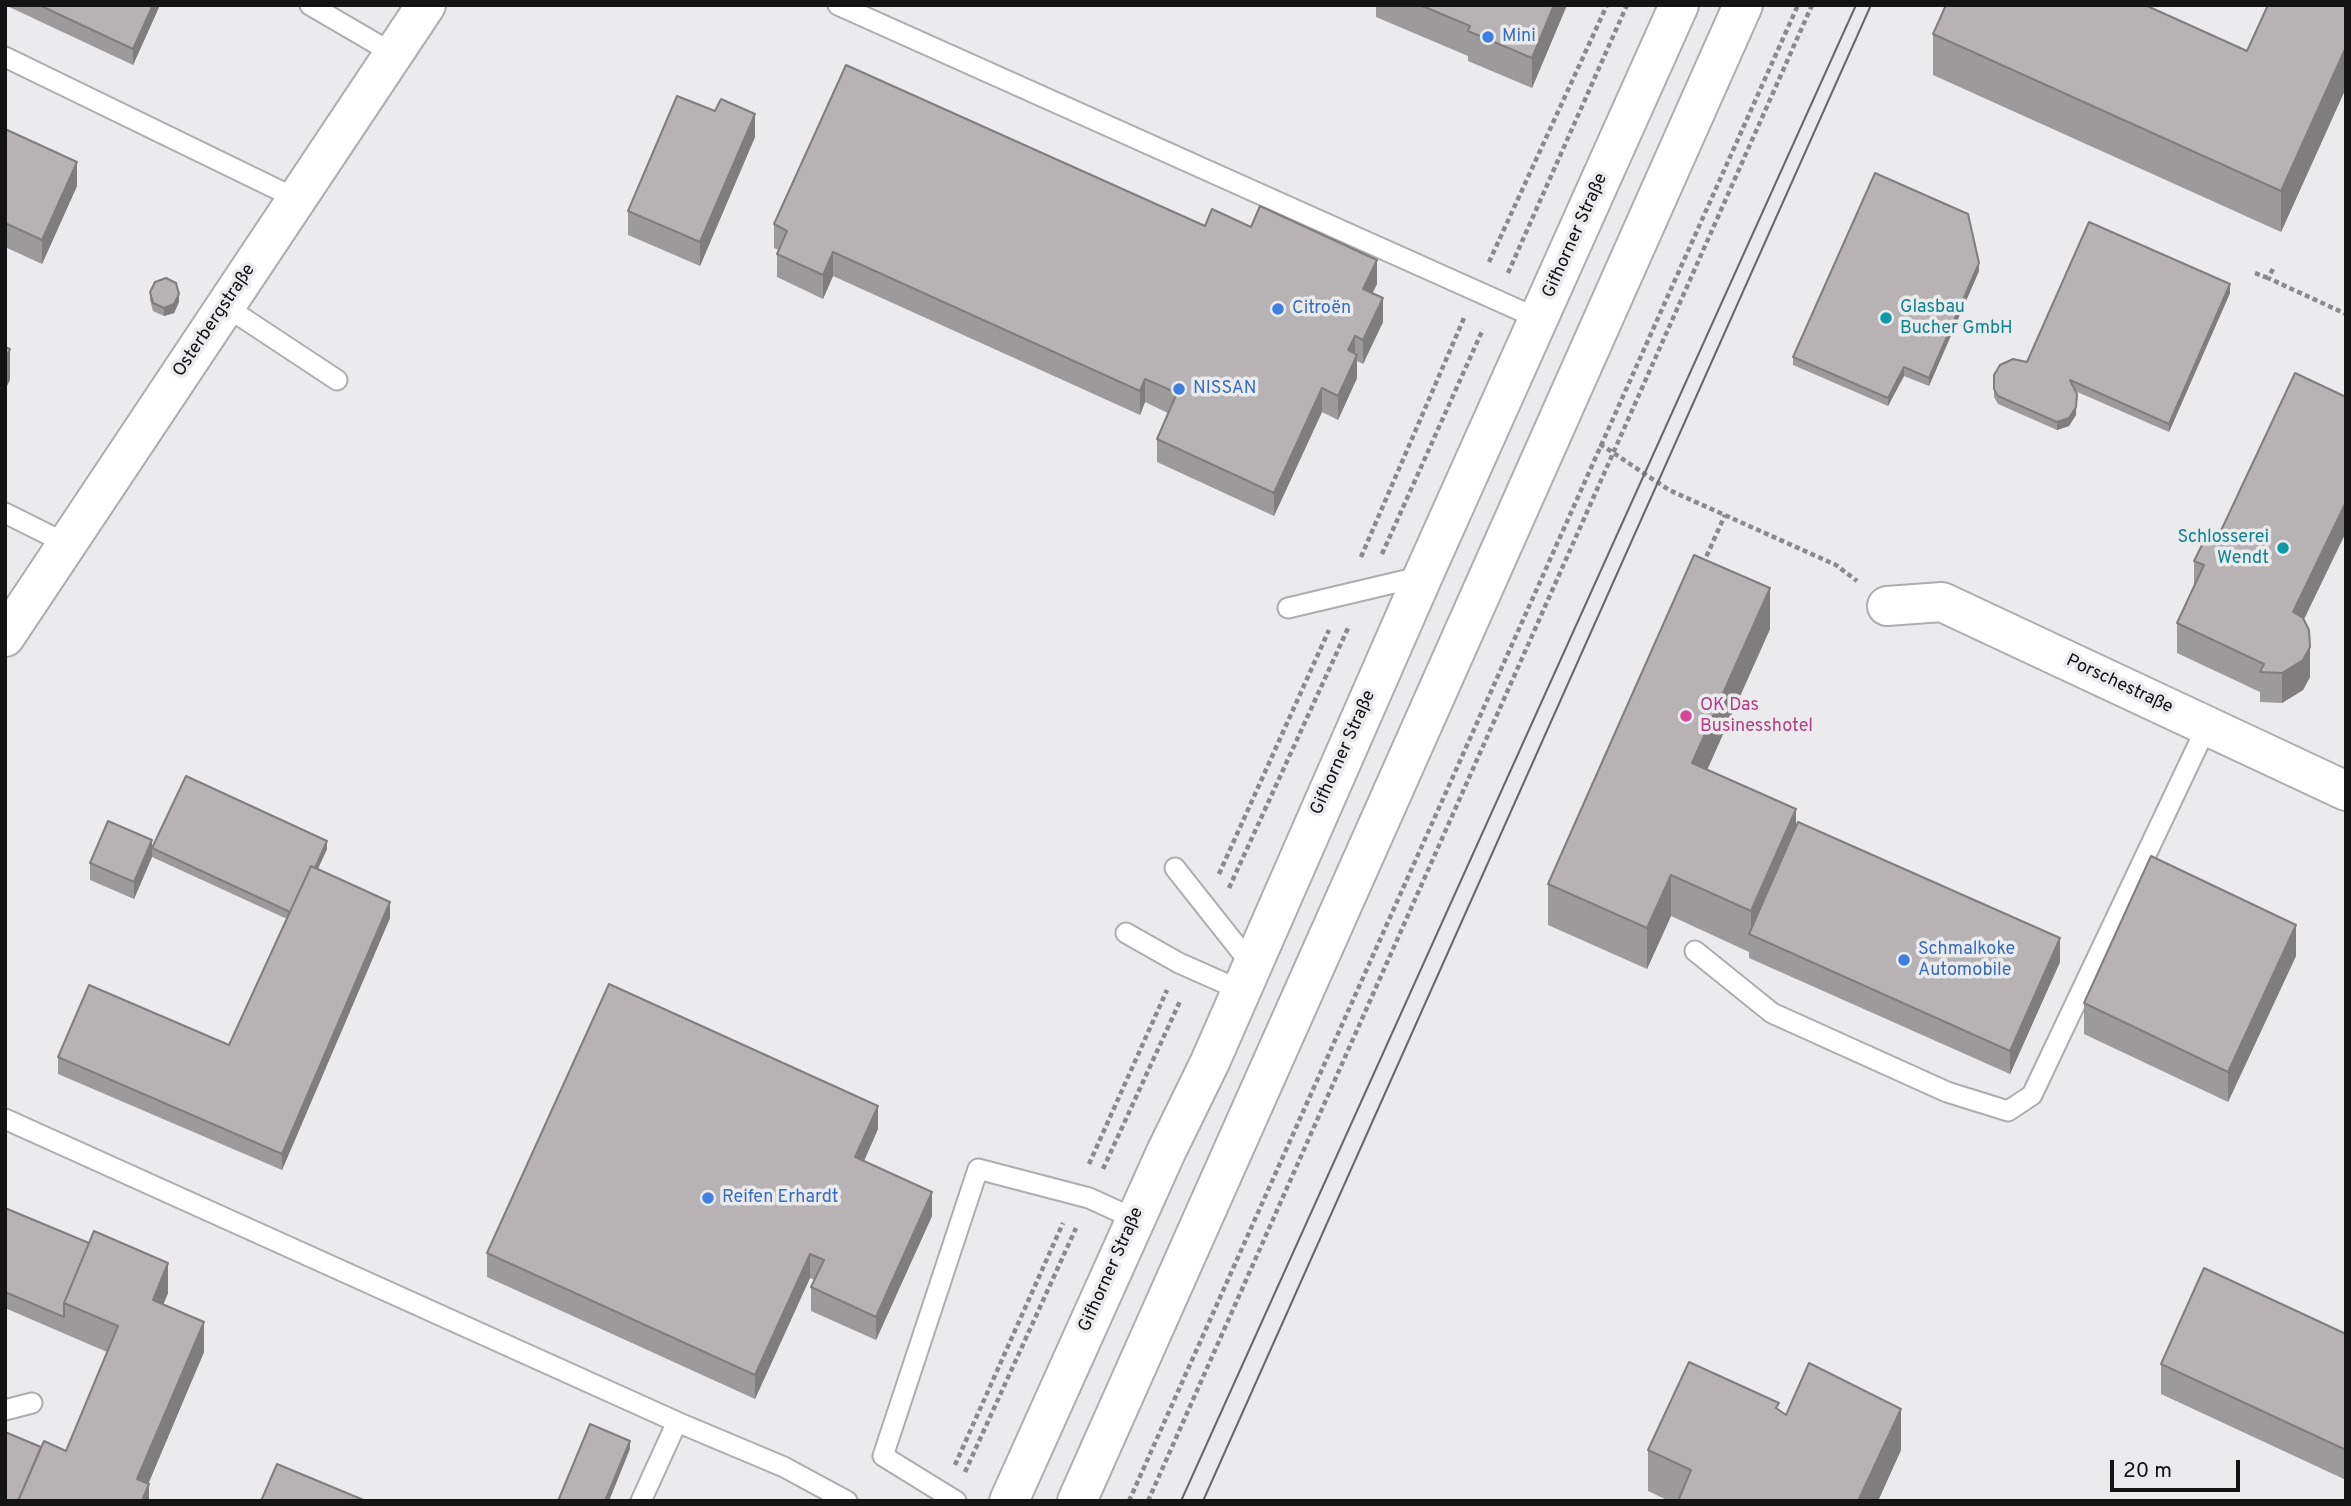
<!DOCTYPE html>
<meta charset="utf-8">
<style>
body{margin:0}
#map{position:relative;width:2351px;height:1506px;overflow:hidden;background:#ebebee;font-family:Overpass,sans-serif}
canvas{display:block}
.frame{position:absolute;inset:0;border:7px solid #131314;pointer-events:none}
.scale{position:absolute;left:2110px;top:1460px;width:130px;height:32px;box-sizing:border-box;border:4px solid #131314;border-top:0;padding-left:9px;font-size:21px;line-height:24px;white-space:nowrap;color:#131314;-webkit-text-stroke:5px #ebebee;paint-order:stroke}
</style>
<div id="map">
<canvas width="2351" height="1506"></canvas>
<div class="frame"></div>
<div class="scale">20 m</div>
</div>
<script>
const ctx = document.querySelector('canvas').getContext('2d');
ctx.lineJoin = 'round';
function stroke(path, color, width, dash) { ctx.strokeStyle = color; ctx.lineWidth = width; ctx.lineCap = dash ? 'butt' : 'round'; ctx.setLineDash(dash || []); ctx.stroke(path); }
function paint(path, color) { ctx.fillStyle = color; ctx.fill(path, 'evenodd'); }
function label(font, color, halo, rows, align = 'center') {
  ctx.font = font + ' Overpass,sans-serif'; ctx.lineWidth = 7; ctx.setLineDash([]); ctx.textBaseline = 'middle'; ctx.strokeStyle = halo; ctx.fillStyle = color; for (const [text, x, y, turn = 0] of rows) {
    ctx.save(); ctx.translate(x, y); ctx.rotate((+turn || 0) * Math.PI / 180); ctx.textAlign = isNaN(turn) ? turn : align; if (halo) ctx.strokeText(text, 0, 0); ctx.fillText(text, 0, 0); ctx.restore();
  }
}
const path = new Path2D(`
 M1489,262L1607,5
 M2273,269L2268,278L2346,314
 M1508,273L1627,5
 M2255,273L2268,278
 M1600,444L1669,490L1836,565L1857,581
 M1382,554L1483,329
 M1361,557L1464,318
 M1703,564L1725,515
 M1219,874L1329,630
 M1229,888L1349,626
 M1089,1164L1167,990
 M1103,1169L1181,999
 M955,1465L1063,1223
 M965,1472L1076,1228
 M1129,1501L1798,5
 M1148,1501L1812,5`);
const lane = new Path2D(`
 M310,5L394,54
 M838,5L1539,319
 M5,57L297,199
 M225,306L337,380
 M5,513L67,544
 M1288,608L1423,576
 M1175,868L1251,964
 M1126,933L1179,963L1240,990
 M1695,951L1772,1013L1947,1092L2008,1111L2032,1095L2207,726
 M5,1119L677,1422L784,1467L847,1501
 M5,1410L32,1403
 M641,1501L677,1422
 M956,1501L883,1456L978,1169L1089,1198L1135,1219`);
const street = new Path2D(`
 M1887,606L1942,602L2346,791
 M5,637L426,5`);
const secondary = new Path2D(`
 M1009,1501L1166,1152L1210,1062L1423,576L1679,5
 M1077,1501L1743,5`);
const tram = new Path2D(`
 M1181,1501L1856,5
 M1203,1501L1871,5`);
const wall = new Path2D(`
 M5,5H160L133,65Z
 M1376,5H1567L1532,88L1468,61V56L1376,17Z
 M2346,5V88L2281,232L1933,75V34L2247,51Z
 M5,129L77,186L42,264L5,247Z
 M755,137L700,266L628,235V211Z
 M774,224L1205,226L1377,284L1372,293L1383,322L1363,364L1357,361V378L1338,420L1322,412L1274,516L1157,462V439L1168,413L1145,402L1140,415L833,276L823,299L777,277V254L779,250L774,248Z
 M1979,271L1929,386L1904,376L1888,406L1793,365V357Z
 M150,292L179,302L174,313L164,316L153,311L150,300Z
 M2230,293L2169,432L2075,391L2076,415L2069,426L2057,430L1998,404L1994,397V375L2027,362Z
 M2346,397V532L2304,619L2310,677L2303,690L2282,703L2260,702V692L2177,653V623L2194,585V561L2218,537Z
 M1770,629L1707,769L1796,826L2060,962L2010,1074L1749,958V952L1671,916L1647,969L1548,925V884Z
 M152,848L327,849L318,869L390,918L282,1170L58,1074V1057L229,1045L287,919L152,857L134,899L90,880V863Z
 M2296,956L2228,1102L2084,1034V1003Z
 M878,1129L864,1161L932,1216L876,1340L811,1311V1287L815,1280L810,1278L755,1399L487,1277V1253Z
 M5,1208L168,1293L163,1305L204,1352L148,1484L149,1501L41,1447L66,1451L107,1352L5,1308Z
 M2346,1334V1480L2161,1394V1364Z
 M1779,1410L1786,1415L1901,1450L1878,1501H1669L1648,1491V1450Z`);
const shadedWall = new Path2D(`
 M153,5H160L133,65V49Z
 M1554,5H1567L1532,88V58Z
 M2346,47V88L2281,232V191Z
 M755,114V137L700,266V242Z
 M77,162V186L42,264V240Z
 M833,252V276L823,299V275Z
 M1377,260V284L1363,313V289Z
 M1979,263V271L1929,386V378Z
 M2230,284V293L2169,432V424Z
 M179,294V302L174,313L164,316V308Z
 M1383,298V322L1363,364V340Z
 M1355,336V360L1357,355V378L1338,420V396L1348,350Z
 M10,349V380L5,390V360Z
 M1904,367V376L1888,406V398Z
 M1145,379V402L1140,415V391Z
 M1322,388V412L1274,516V493Z
 M2077,394L2076,415L2069,426L2057,430V422Z
 M2346,502V532L2293,642V612Z
 M1770,588V629L1692,804V763Z
 M2310,647V677L2303,690L2282,703V673Z
 M1796,809V850L1751,935V911Z
 M152,840V857L134,899V882Z
 M327,841V849L293,922V914Z
 M1671,875V916L1647,969V928Z
 M390,902V918L282,1170V1154Z
 M2296,925V956L2228,1102V1072Z
 M2060,938V962L2010,1074V1051Z
 M878,1106V1129L855,1181V1157Z
 M932,1192V1216L876,1340V1317Z
 M810,1254V1278L755,1399V1375Z
 M168,1263V1293L153,1330V1300Z
 M204,1322V1352L141,1501L137,1479Z
 M1901,1409V1450L1878,1501H1858Z
 M630,1441V1449L609,1501H605Z
 M149,1484V1501H142Z`);
const building = new Path2D(`
 M39,5H153L133,49Z
 M1420,5H1554L1532,58L1468,31L1470,26Z
 M1946,5H2145L2247,51L2268,5H2346V47L2281,191L1933,34Z
 M846,65L1205,226L1212,209L1251,227L1260,206L1377,260L1363,289L1383,298L1363,340L1355,336L1348,350L1357,355L1338,396L1322,388L1274,493L1157,439L1177,393L1145,379L1140,391L833,252L823,275L777,254L787,231L774,224Z
 M677,96L715,111L721,99L755,114L700,242L628,211Z
 M5,129L77,162L42,240L5,223Z
 M1875,173L1968,214L1979,263L1929,378L1904,367L1888,398L1793,357Z
 M2089,222L2230,284L2169,424L2070,380L2077,394L2076,407L2069,418L2057,422L1998,396L1994,389V375L2000,365L2013,359L2027,362Z
 M166,278L176,283L179,294L174,304L164,308L153,303L150,292L155,282Z
 M5,347L10,349L5,360Z
 M2295,373L2346,397V502L2293,612L2303,618L2309,630L2310,647L2303,660L2282,673L2260,672L2264,664L2177,623L2204,565L2194,561L2208,533L2218,537Z
 M1694,555L1770,588L1692,763L1796,809L1751,911L1671,875L1647,928L1548,884Z
 M186,776L327,841L315,868L311,866L290,912L152,848Z
 M108,821L152,840L134,882L90,863Z
 M1798,822L2060,938L2010,1051L1749,934Z
 M2151,856L2296,925L2228,1072L2084,1003Z
 M311,866L390,902L282,1154L58,1057L89,985L229,1045Z
 M609,984L878,1106L855,1157L932,1192L876,1317L811,1287L824,1260L810,1254L755,1375L487,1253Z
 M5,1208L89,1243L64,1303V1317L5,1292Z
 M94,1231L168,1263L153,1300L204,1322L137,1479L149,1484L142,1501H18L44,1441L66,1451L118,1326L64,1303Z
 M2204,1268L2346,1334V1450L2161,1364Z
 M1689,1362L1779,1403L1776,1408L1786,1415L1809,1363L1901,1409L1858,1501H1678L1691,1470L1648,1450Z
 M590,1424L630,1441L605,1501H558Z
 M5,1432L41,1447L18,1501H5Z
 M277,1464L366,1501H261Z`);
const markers = [
 [1488,37,7,"#3f7fe0"],
 [1278,309,7,"#3f7fe0"],
 [1886,318,7,"#0f9aa8"],
 [1179,389,7,"#3f7fe0"],
 [2283,548,7,"#0f9aa8"],
 [1686,716,7,"#d1479c"],
 [1904,960,7,"#3f7fe0"],
 [708,1198,7,"#3f7fe0"]
];
const shopNames = [
 ["Mini",1502,37],
 ["Citroën",1292,309],
 ["NISSAN",1193,389],
 ["Schmalkoke",1918,950],
 ["Automobile",1918,971],
 ["Reifen Erhardt",722,1198]
];
const streetNames = [
 ["Gifhorner Straße",1576,236,-66],
 ["Osterbergstraße",215,321,-56],
 ["Porschestraße",2119,685,25],
 ["Gifhorner Straße",1344,753,-66],
 ["Gifhorner Straße",1112,1270,-66]
];
const cultureNames = [
 ["Glasbau",1900,308],
 ["Bucher GmbH",1900,329],
 ["Schlosserei",2269,538,"right"],
 ["Wendt",2269,559,"right"]
];
const hotelNames = [
 ["OK Das",1700,706],
 ["Businesshotel",1700,727]
];
stroke(lane, '#adadb0', 23);
stroke(street, '#adadb0', 42);
stroke(secondary, '#adadb0', 42);
stroke(path, '#8a8a8c', 4.5, [5, 3.5]);
stroke(lane, '#fff', 19);
stroke(street, '#fff', 38);
stroke(secondary, '#fff', 38);
stroke(tram, '#68686a', 2);
paint(wall, '#9d9a9b');
paint(shadedWall, '#807d7e');
paint(building, '#b7b3b4');
stroke(building, '#807d7e', 2);
for (const [x, y, r, color] of markers) { const dot = new Path2D(); dot.arc(x, y, r, 0, 2 * Math.PI); ctx.fillStyle = color; ctx.fill(dot); stroke(dot, '#ebebee', 2.5); }
label('18px', '#366cbe', '#ebebee', shopNames, 'left');
label('18px', '#131314', '#ebebee', streetNames);
label('18px', '#0d838f', '#ebebee', cultureNames, 'left');
label('18px', '#b23c85', '#ebebee', hotelNames, 'left');
</script>
